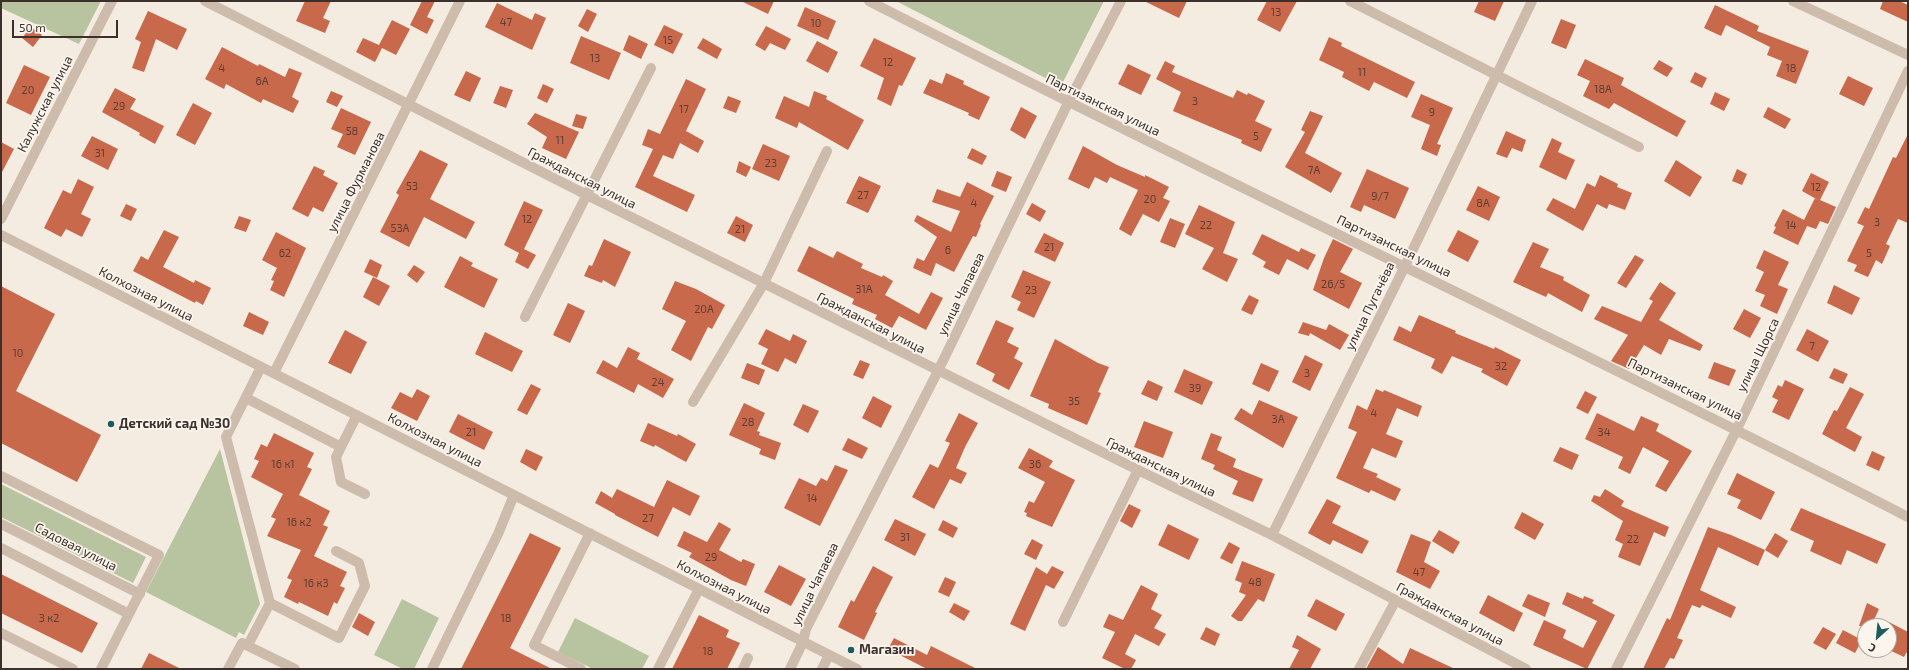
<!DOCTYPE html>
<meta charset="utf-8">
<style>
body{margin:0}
#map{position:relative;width:1909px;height:670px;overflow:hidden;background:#f4ebe1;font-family:"Exo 2",sans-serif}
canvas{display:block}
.frame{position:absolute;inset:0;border:2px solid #3b302b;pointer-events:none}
.north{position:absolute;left:1857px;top:618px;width:40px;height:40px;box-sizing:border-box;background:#fbf5ee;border:1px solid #aea6a0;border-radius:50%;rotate:207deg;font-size:11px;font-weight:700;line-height:16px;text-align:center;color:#3b302b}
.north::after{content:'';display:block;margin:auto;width:14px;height:18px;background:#1f5a5e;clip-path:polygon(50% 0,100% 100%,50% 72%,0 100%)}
.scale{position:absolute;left:12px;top:20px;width:106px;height:18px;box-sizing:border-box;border:2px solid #3b302b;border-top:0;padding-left:5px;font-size:12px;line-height:14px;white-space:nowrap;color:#3b302b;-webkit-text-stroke:3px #fbf5ee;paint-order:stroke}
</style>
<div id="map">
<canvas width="1909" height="670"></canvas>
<div class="frame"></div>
<div class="north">С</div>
<div class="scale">50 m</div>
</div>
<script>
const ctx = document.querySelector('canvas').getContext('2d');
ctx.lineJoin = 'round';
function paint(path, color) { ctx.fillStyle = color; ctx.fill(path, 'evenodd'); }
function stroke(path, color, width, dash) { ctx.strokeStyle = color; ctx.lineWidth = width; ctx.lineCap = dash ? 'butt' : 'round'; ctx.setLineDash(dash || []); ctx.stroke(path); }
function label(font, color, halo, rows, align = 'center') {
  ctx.font = font + ' "Exo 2",sans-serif'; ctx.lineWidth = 3.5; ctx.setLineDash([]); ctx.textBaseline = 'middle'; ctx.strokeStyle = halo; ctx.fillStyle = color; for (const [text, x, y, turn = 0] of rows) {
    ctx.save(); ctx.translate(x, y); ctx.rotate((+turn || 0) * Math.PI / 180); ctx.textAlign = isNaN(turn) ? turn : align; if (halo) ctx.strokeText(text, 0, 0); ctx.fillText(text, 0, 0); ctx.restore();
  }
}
const green = new Path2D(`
 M1,1H101L79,44L1,8Z
 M896,1H1104L1061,86Z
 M220,449L260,604L244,635L239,632L236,638L146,592Z
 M1,484L146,557L133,583L1,517Z
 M402,599L439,618L414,669H403L374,655Z
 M575,618L649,656L642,669H593L558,652Z`);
const building = new Path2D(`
 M305,1H331L323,18L330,21L325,33L296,21Z
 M422,1H435L427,17L434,20L427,34L410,25Z
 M741,1H774L768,14Z
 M1144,1H1187L1179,18Z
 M1267,1H1297L1280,32L1257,20Z
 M1479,1H1504L1495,21L1474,12Z
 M1883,1H1899L1908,5V22L1880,9Z
 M497,3L532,20L535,13L546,18L532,50L485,27Z
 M1715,5L1759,26L1757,31L1809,51L1796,84L1776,76L1782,61L1767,55L1770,47L1726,25L1721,36L1704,28Z
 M805,7L836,21L828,40L797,26Z
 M587,9L597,14L588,32L578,26Z
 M148,11L187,29L177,50L156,39L144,72L132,68L141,42L135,39Z
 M1561,19L1576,25L1566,49L1551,43Z
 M392,20L410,29L396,55L382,48L375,62L356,52L363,38L379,45Z
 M664,25L683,34L673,54L654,45Z
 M766,26L791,39L785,50L770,43L765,51L755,45Z
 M31,27L42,35L33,47L22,38Z
 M629,35L648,44L641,59L623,50Z
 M581,36L621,53L609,80L570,63Z
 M1329,37L1342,43L1341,46L1415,82L1407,98L1374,82L1369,91L1342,77L1344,72L1319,60Z
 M703,38L722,49L717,59L697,48Z
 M874,38L916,58L902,86L899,85L891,106L877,99L884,78L860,66Z
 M817,41L838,52L828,73L806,61Z
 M222,47L258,66L259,64L285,77L289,68L302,73L292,97L299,101L293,113L263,99L261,103L226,84L224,89L205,79Z
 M1585,59L1624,78L1621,85L1686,121L1677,137L1614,103L1609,109L1583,96L1590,81L1577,75Z
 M1659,60L1673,68L1667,77L1653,69Z
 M1165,61L1175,66L1172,72L1233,98L1237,90L1247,95L1248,93L1265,101L1255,121L1272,129L1261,152L1241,143L1242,140L1173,111L1181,92L1156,79Z
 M1128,64L1151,75L1141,95L1118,84Z
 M24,65L50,77L31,115L6,103Z
 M466,71L481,78L470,102L454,95Z
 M1695,72L1707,78L1702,88L1690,82Z
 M946,73L964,81L963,84L990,97L979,120L968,115L969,113L923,93L930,79L942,84Z
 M1848,76L1873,88L1864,106L1839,94Z
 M686,79L706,89L686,131L704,141L698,153L680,143L673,159L663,155L653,176L695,195L687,212L635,187L653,149L642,145L648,129L660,134Z
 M543,84L554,89L547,103L537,98Z
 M500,86L513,90L506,108L493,103Z
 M115,88L136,99L130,109L164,126L155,144L139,135L140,133L102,112Z
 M331,91L343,96L337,107L326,102Z
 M814,91L827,96L826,99L864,120L848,150L799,122L797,128L775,118L784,96L809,107Z
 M1715,92L1730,99L1724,111L1710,104Z
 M1421,94L1453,108L1437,144L1441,145L1437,156L1421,149L1430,125L1411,117Z
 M728,96L741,101L736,113L723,108Z
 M193,103L212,113L195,145L176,135Z
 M1021,107L1037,116L1025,139L1010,130Z
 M1768,107L1791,119L1785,129L1763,117Z
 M341,108L371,122L355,155L337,147L343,134L331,129Z
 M1310,111L1323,116L1305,153L1342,173L1331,193L1285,167L1305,132L1301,130Z
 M535,113L579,132L566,159L542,148L547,137L527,124Z
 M576,114L587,117L583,129L572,126Z
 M1506,131L1526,140L1522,152L1512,148L1507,158L1496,154Z
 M1908,134V223L1898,219L1886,244L1890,246L1882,264L1876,260L1868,277L1854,271L1857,265L1847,261L1864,226L1857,223L1865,207L1869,209L1893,157L1896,158Z
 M92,136L118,149L108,170L81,156Z
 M1552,138L1562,143L1558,152L1575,160L1566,180L1539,167Z
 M1,142L14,149L1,174Z
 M763,144L790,156L779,181L752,169Z
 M1083,146L1117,165L1145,177V175L1169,187L1163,198L1170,201L1159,222L1143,214L1131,236L1119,229L1138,190L1110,177L1107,183L1095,177L1089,189L1068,179Z
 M972,148L987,156L982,165L967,158Z
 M420,150L448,164L430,199L475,222L466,239L424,217L409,247L380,232L399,195L396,193Z
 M1676,160L1702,177L1690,197L1664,181Z
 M739,161L751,167L746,177L736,172Z
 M314,166L325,171L323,175L338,183L323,212L313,207L308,217L292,209Z
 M1367,169L1409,188L1395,219L1364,205L1361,212L1350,207Z
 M1737,169L1747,174L1742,185L1732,181Z
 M997,171L1012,177L1006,192L991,186Z
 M1811,173L1829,182L1820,200L1836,207L1828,224L1820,221L1816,229L1807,226L1798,245L1773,233L1776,227L1774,226L1783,209L1804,220L1815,198L1818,200L1802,191Z
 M1600,175L1618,184L1617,187L1632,193L1625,210L1609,204L1607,209L1597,204L1583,231L1546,210L1553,198L1575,209L1587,183L1595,187Z
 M859,176L881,186L868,213L846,203Z
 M78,179L94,187L81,214L91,219L82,237L66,229L61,237L44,228L63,190L71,194Z
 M967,182L994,196L980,224L981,225L976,237L973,236L954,272L936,263L931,276L913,268L917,258L924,261L937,237L914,221L917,215L951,232L960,211L932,202L937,189L960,197Z
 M1478,186L1500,197L1489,221L1466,210Z
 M524,201L543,210L524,249L536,255L528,269L515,262L519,253L504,245Z
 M1032,203L1046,211L1040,222L1026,214Z
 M126,204L137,209L131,221L120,216Z
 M1199,205L1235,222L1223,253L1238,259L1227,282L1202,269L1214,248L1185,234Z
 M239,216L251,220L246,232L234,228Z
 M736,216L753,225L745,242L727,233Z
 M1170,218L1185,224L1175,248L1160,242Z
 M164,230L179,237L163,267L194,283L195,280L211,288L203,305L196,301L195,303L133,271L141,256L148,260Z
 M1458,230L1479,241L1468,262L1447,251Z
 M276,232L306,248L284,297L270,290L274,281L271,280L277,268L262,260Z
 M1044,233L1064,243L1055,262L1034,252Z
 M1262,234L1299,252L1301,248L1316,255L1308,270L1287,259L1279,275L1263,267L1266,262L1252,254Z
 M604,239L631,252L615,287L603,280L602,283L584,276L589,265L592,266Z
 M1333,239L1353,249L1340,272L1362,283L1349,309L1313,290L1324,258Z
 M1533,242L1549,249L1540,267L1564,277L1563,280L1590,295L1582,312L1548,293L1546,297L1513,282Z
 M809,246L833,258L837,251L863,264L861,268L882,277L883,275L893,281L885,295L919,314L931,292L943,298L926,330L899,316L892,328L875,319L877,315L852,304L854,299L797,271Z
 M1764,250L1789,262L1778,285L1788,289L1777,314L1760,306L1765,295L1755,291L1764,272L1756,268Z
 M1635,255L1644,260L1626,288L1617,283Z
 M460,256L473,263L471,266L498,279L484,308L444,287Z
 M370,259L382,265L377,278L364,272Z
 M414,265L425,272L417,283L407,275Z
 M1023,270L1051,282L1034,318L1017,310L1021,302L1011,297Z
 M373,277L390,286L379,306L363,297Z
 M675,281L696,289L725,305L712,329L708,327L691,361L671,350L686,321L662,309Z
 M1660,282L1676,293L1659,320L1703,345L1700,351L1669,339L1661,355L1644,345L1629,369L1611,361L1628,335L1594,319L1602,306L1641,322L1653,301L1649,299Z
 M1834,285L1860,298L1852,315L1827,303Z
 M1,286L55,314L16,391L101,435L77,482L1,443Z
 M1249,295L1259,300L1252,315L1241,310Z
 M568,303L585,311L570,343L553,335Z
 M1744,309L1761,318L1750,338L1733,329Z
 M249,312L269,322L263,335L243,326Z
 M1419,315L1456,331L1455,333L1494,349L1495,347L1521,360L1507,386L1481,372L1483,369L1452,356L1442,374L1431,368L1435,359L1393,340L1399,326L1411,332Z
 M996,320L1014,328L1007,342L1019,348L1014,358L1023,363L1009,390L992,381L995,374L976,364Z
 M1303,322L1326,330L1329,324L1349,335L1340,350L1310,333L1309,336L1298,333Z
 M766,329L790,341L793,334L807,341L796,364L785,358L778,372L761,364L768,349L758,344Z
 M1807,329L1829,341L1818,362L1796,350Z
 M345,330L367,342L351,374L328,363Z
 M485,332L523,351L512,372L475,354Z
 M1055,339L1098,363L1109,367L1098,392L1101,393L1087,425L1048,408L1049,404L1030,396Z
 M628,347L640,353L637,359L674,379L663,398L638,384L634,393L596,373L603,360L617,368Z
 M1305,355L1323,364L1310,391L1292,382Z
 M860,360L870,364L863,379L853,375Z
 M1714,362L1736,370L1729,386L1708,378Z
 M747,363L765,370L759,385L741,378Z
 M1261,363L1279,371L1269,392L1252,384Z
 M1834,368L1848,374L1843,384L1829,378Z
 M1184,369L1213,382L1202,405L1174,392Z
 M1148,380L1163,387L1157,401L1141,394Z
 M1785,380L1804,389L1789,420L1772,412L1778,400L1772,397L1778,385L1782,387Z
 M531,384L541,389L527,415L517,410Z
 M1850,387L1864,394L1846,428L1862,437L1855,452L1822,434L1834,410L1837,411Z
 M417,389L430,396L417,421L391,408L400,392L412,398Z
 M1376,389L1383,392L1384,390L1422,406L1418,417L1397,408L1386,434L1403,441L1396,458L1372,448L1363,468L1378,474L1376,477L1401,489L1395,501L1371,490L1369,493L1336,478L1357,432L1348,428L1357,405L1367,410Z
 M1585,391L1597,397L1588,414L1576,408Z
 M873,396L892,406L881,428L862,418Z
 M1259,400L1298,417L1283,448L1234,419L1241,408L1252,415Z
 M744,403L765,413L757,431L760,432L759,435L781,443L775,460L759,454L761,449L729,435Z
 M803,404L819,411L808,433L793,425Z
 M959,413L978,423L965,447L956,468L967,473L961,484L950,479L934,509L912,497L930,464L938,468L950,443L945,441Z
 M1597,413L1634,431L1641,416L1659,424L1656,431L1692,451L1666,492L1655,486L1669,461L1643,447L1630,474L1618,468L1623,457L1585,439Z
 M458,414L493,432L484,450L449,432Z
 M1144,421L1173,432L1163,458L1134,447Z
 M648,423L677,436L678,434L696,444L686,462L655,445L654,447L640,441Z
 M274,433L314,453L307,467L312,469L299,495L330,511L323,525L328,527L314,556L347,572L340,586L345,588L337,604L334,602L328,616L299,602L298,604L284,597L292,580L287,578L301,550L267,536L276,519L271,517L283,494L251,477L259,461L254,459L261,444L267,447Z
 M1211,433L1222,437L1217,450L1236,459L1233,467L1263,479L1253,502L1232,494L1238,481L1213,469L1215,465L1201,459Z
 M848,438L868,448L862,459L842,450Z
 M1560,447L1579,455L1572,470L1553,461Z
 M1029,448L1053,461L1049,467L1075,480L1052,527L1026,516L1027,513L1024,512L1029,501L1034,503L1045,482L1018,468Z
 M526,449L543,457L536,471L520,462Z
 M1872,451L1885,457L1879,471L1866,465Z
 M835,465L848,470L820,526L784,508L799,478L816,486L821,478L827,481Z
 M1737,473L1775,492L1761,520L1737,508L1741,500L1727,494Z
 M667,480L700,496L690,516L673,507L658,537L615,515V514L595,503L601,491L612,498L617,489L654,507Z
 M1605,489L1624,501L1621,506L1669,527L1665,537L1654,532L1640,566L1618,557L1623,544L1615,540L1623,521L1591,501L1594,495L1600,497Z
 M1327,499L1341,506L1332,523L1369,541L1362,554L1333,540L1330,545L1308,533Z
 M1129,504L1141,510L1132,528L1120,521Z
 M1801,508L1886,544L1877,564L1847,550L1841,565L1810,551L1814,541L1790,530Z
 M1522,512L1544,524L1535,540L1514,528Z
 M895,519L926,534L915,556L884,540Z
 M943,520L958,528L953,538L938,530Z
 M719,522L731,529L719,550L741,562L743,559L755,564L746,586L731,580L689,557L692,553L677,546L684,531L707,542Z
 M1168,524L1199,539L1189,560L1158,545Z
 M1708,527L1731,535L1765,550L1758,566L1718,547L1700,590L1736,607L1731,618L1702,605L1700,608L1692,605L1677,638L1683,640L1674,659L1670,658L1664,669H1643L1667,618L1670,620Z
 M1439,530L1460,542L1453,554L1432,541Z
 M530,533L561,548L510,648L552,669H461Z
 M1775,533L1788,541L1778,558L1765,550Z
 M1411,534L1431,542L1424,562L1440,571L1430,589L1396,572Z
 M1032,539L1043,545L1036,560L1024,554Z
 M1229,542L1240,548L1232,564L1220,558Z
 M1242,561L1275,574L1264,602L1258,599L1242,621H1238L1231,616L1246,595L1239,592L1242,583L1235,580Z
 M779,565L806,579L791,606L764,592Z
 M873,566L893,577L875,612L877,613L864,640L838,627L851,600L854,602Z
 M1052,566L1064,572L1054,589L1046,585L1025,631L1010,624L1036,567L1047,574Z
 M1,574L98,623L82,653L1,613Z
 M945,577L956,582L949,597L938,592Z
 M1141,585L1158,594L1151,609L1162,615L1154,628L1166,634L1159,646L1135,634L1125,654L1136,660L1131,669H1125L1102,658L1115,632L1103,627L1109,614L1123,620Z
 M1567,592L1583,599L1584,596L1594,600L1592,603L1615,615L1587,669L1533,645L1544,620L1566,630L1563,638L1583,648L1597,621L1562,604Z
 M1528,594L1550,603L1545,617L1522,606Z
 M1488,595L1523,613L1514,632L1479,613Z
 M1316,599L1345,614L1336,631L1307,616Z
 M954,603L970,611L964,621L949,612Z
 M1867,603L1879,609L1871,626H1859Z
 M359,613L375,622L368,636L352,627Z
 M699,615L729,630L726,637L740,643L727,669H672Z
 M1889,622L1908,632V650L1904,657L1889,650Z
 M1206,627L1220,634L1215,646L1200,639Z
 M1823,627L1836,634L1826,650L1813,643Z
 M1843,630L1862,640L1855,653L1836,643Z
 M1297,635L1321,649L1310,669H1289L1299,650L1292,647Z
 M894,638L927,655L931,646L977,669H927L888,649Z
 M1378,647L1403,664L1410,648L1455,669H1366Z
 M149,653L181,669H141Z`);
const minor = new Path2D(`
 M205,1L587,195L1138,470L1272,535L1526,669
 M869,1C1213,178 1564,340 1908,517
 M1350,1L1639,147
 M1793,1L1908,55
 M1,219L112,1
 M1,235L857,669
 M525,317L651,68
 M274,373L460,1
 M246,398L341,447
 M693,402L764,283L827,151
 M357,415L336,457L341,482L365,494
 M1,476L159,555L101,669
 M1,524L140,594
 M1272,535L1405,266L1532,1
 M1,548L129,614
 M270,603L339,638L365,586L359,563L336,551
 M1063,622L1138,470
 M1,633L73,669
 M248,645L270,603L226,437L261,367
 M228,669L242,643L295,669
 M432,669L498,534L514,495
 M581,669L534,645L590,533
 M658,669L699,589
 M743,669L748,658
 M790,669L803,642L806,629L938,371L1068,103L1121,1
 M822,669L829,655
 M1359,669L1396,600
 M1616,669L1737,429L1908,71`);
const markers = [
 [111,424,4,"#1f5a5e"],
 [851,650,4,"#1f5a5e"]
];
const numberNames = [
 ["13",1276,12],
 ["47",506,22],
 ["10",816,23],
 ["15",668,40],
 ["13",595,58],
 ["12",888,62],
 ["4",222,68],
 ["18",1791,68],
 ["11",1362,72],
 ["6А",262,81],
 ["18А",1603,89],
 ["20",28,90],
 ["3",1195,101],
 ["29",119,106],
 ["17",684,109],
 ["9",1432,112],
 ["58",352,131],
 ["5",1256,136],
 ["11",560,140],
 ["31",100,153],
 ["23",771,163],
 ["7А",1314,170],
 ["53",412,186],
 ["12",1816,187],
 ["27",863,195],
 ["9/7",1380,196],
 ["20",1150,199],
 ["4",974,203],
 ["8А",1483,203],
 ["12",527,219],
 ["3",1877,222],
 ["22",1206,225],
 ["14",1791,225],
 ["53А",400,228],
 ["21",740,229],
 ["21",1049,247],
 ["6",948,250],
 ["62",285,253],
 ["5",1869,253],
 ["26/5",1333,284],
 ["31А",864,289],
 ["23",1031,290],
 ["20А",704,309],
 ["7",1812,346],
 ["10",18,353],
 ["32",1501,366],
 ["3",1307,373],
 ["24",658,382],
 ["39",1195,388],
 ["35",1074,401],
 ["4",1374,413],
 ["3А",1278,419],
 ["28",748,422],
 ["21",471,432],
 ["34",1604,432],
 ["16 к1",283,464],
 ["36",1035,464],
 ["14",812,498],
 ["27",648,518],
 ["16 к2",299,522],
 ["31",905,537],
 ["22",1633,539],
 ["29",711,557],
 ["47",1419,572],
 ["48",1255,582],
 ["16 к3",316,583],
 ["3 к2",49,618],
 ["18",506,618],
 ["18",708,651]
];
const streetNames = [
 ["Калужская улица",45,104,-63],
 ["Партизанская улица",1103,105,26],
 ["Гражданская улица",582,178,27],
 ["улица Фурманова",356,182,-63],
 ["Партизанская улица",1394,246,26],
 ["Колхозная улица",146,294,27],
 ["улица Чапаева",961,294,-64],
 ["улица Пугачёва",1370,306,-64],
 ["Гражданская улица",871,323,27],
 ["улица Щорса",1758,355,-64],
 ["Партизанская улица",1685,389,26],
 ["Колхозная улица",435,440,27],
 ["Гражданская улица",1161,467,26],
 ["Садовая улица",76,547,27],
 ["улица Чапаева",815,584,-64],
 ["Колхозная улица",724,587,27],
 ["Гражданская улица",1450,614,28]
];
const poiNames = [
 ["Детский сад №30",119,424],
 ["Магазин",859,650]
];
paint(green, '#b8c4a0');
paint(building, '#c8694b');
stroke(minor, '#cdbbac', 10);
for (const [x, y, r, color] of markers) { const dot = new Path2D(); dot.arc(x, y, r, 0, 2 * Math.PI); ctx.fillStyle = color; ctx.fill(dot); stroke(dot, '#fbf5ee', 1.5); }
label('11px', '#5e3e33', null, numberNames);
label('13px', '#3b302b', '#fbf5ee', streetNames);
label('bold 13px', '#3b302b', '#fbf5ee', poiNames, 'left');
</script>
